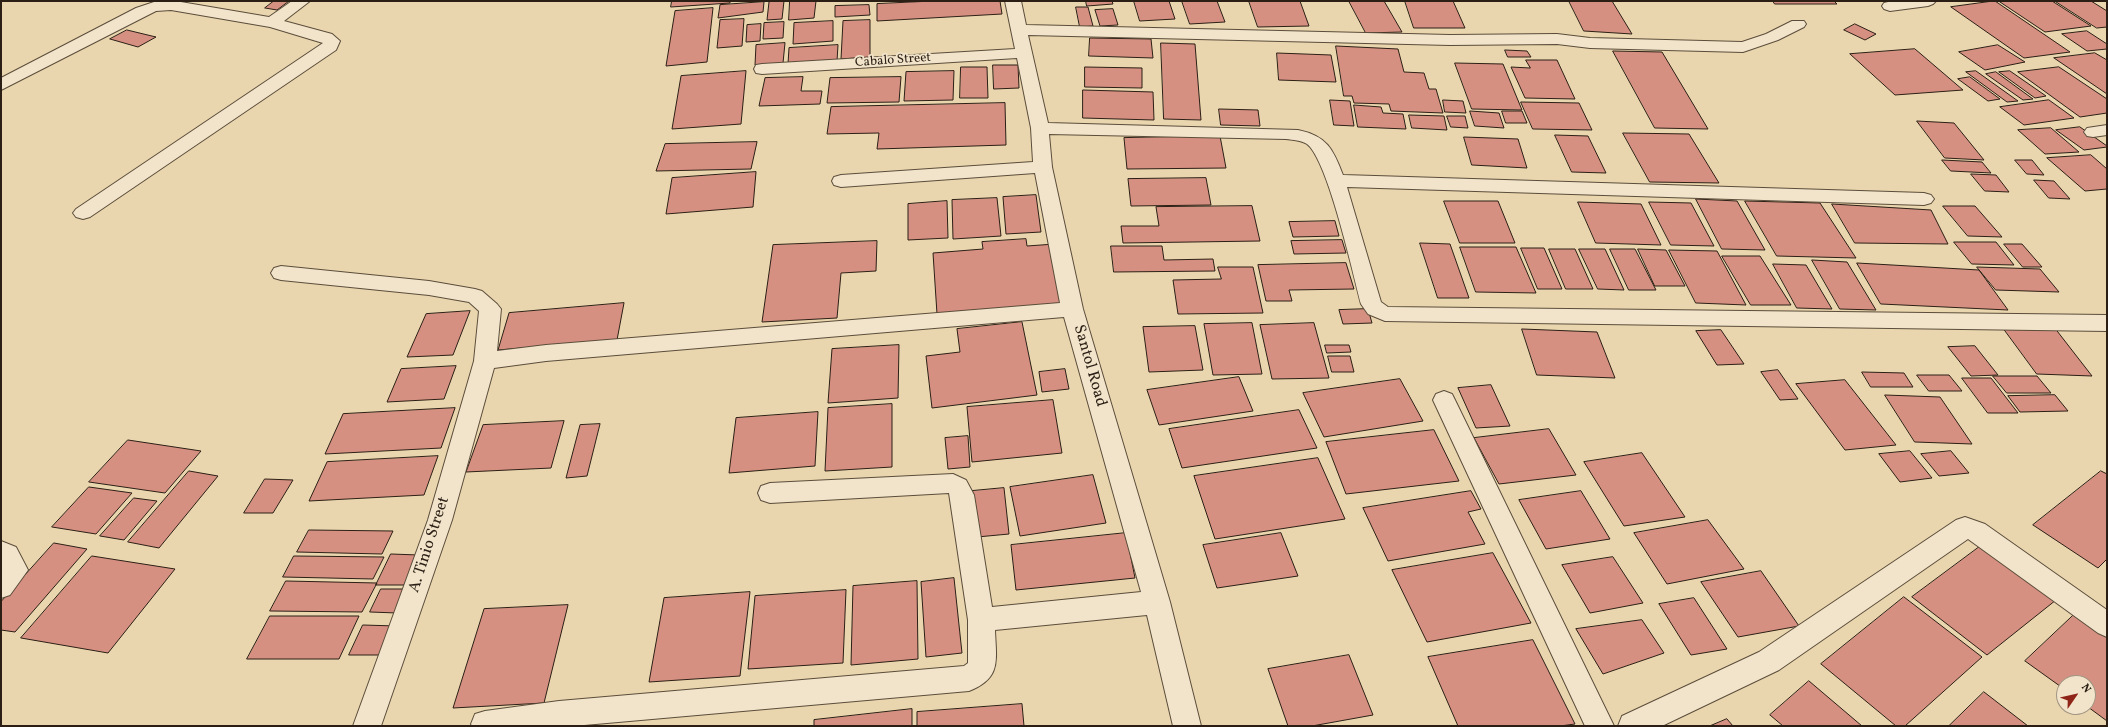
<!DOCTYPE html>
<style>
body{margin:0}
#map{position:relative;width:2108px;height:727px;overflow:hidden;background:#ead6ae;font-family:Vollkorn,serif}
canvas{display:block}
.frame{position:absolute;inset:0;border:2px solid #2b1f15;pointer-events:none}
.north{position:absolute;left:2056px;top:675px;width:40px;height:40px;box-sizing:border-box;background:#f1e4ca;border:1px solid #a29582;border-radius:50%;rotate:56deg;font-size:11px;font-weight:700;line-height:16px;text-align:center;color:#2b1f15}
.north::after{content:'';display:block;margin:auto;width:14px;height:18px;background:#8f2418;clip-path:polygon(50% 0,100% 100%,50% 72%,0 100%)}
</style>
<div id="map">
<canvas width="2108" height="727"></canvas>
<div class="frame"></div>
<div class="north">N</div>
</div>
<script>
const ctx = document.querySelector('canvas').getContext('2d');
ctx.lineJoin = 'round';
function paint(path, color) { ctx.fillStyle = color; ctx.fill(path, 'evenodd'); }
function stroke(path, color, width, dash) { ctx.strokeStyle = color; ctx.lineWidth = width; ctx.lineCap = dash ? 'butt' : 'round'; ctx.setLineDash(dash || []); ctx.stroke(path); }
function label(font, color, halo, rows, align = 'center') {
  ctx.font = font + ' Vollkorn,serif'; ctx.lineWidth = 3.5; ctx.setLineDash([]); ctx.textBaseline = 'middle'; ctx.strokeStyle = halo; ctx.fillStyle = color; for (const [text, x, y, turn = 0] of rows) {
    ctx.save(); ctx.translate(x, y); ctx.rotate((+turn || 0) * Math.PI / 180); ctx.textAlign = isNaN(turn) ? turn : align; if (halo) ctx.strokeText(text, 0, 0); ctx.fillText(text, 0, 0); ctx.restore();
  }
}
const building = new Path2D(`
 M274,1H289L277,10L265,8Z
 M672,1H730V3L671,7Z
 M784,1L782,19L767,20L769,2Z
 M790,1H816L814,18L789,20Z
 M933,1H1000L1002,14L877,21V4Z
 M1086,1H1112L1113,4L1087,6Z
 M1134,1H1169L1175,19L1140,21Z
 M1182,1H1217L1225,22L1190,24Z
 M1249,1H1300L1309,26L1258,27Z
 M1349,1H1384L1402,32L1366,33Z
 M1405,1H1453L1465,28H1414Z
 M1569,1H1612L1632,34L1584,31Z
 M1773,1H1834L1837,4H1775Z
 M1995,1L2070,52L2024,58L1951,7Z
 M2008,1H2052L2091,26L2045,32L2000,2Z
 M2055,1H2091L2107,11V27L2097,28Z
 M764,2L763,12L718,18L720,5Z
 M869,5L870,15L835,17V6Z
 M1076,7H1088L1093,26L1080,27Z
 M713,8L707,62L666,66L675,11Z
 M1113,9L1118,25L1100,26L1095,10Z
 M744,19L742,46L717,48L720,20Z
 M870,20V57L841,59L843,21Z
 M833,21V41L793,44L794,23Z
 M784,22L783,38L763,39L764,23Z
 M761,24L760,41L746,42L747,25Z
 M1855,24L1876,34L1865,40L1844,30Z
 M127,30L156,37L138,47L110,39Z
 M2087,31L2107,44V49L2087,51L2062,34Z
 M1090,38L1151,39L1153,58L1089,56Z
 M785,43L783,63L755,65L756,45Z
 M1161,43L1195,44L1201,120L1164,119Z
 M838,45L837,61L788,64L789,48Z
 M1998,45L2025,62L1985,70L1959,52Z
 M1336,46L1398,49L1404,72L1424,73L1429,89H1436L1443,113L1391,111L1389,104L1354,103L1352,96H1344Z
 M1915,49L1963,90L1895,95L1850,54Z
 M1505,50L1527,51L1531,57H1508Z
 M1613,51L1662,52L1708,129L1655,128Z
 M1277,53L1331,55L1336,82L1279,80Z
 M2095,53L2107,60V94L2054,58Z
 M1526,60H1557L1575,99L1525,98L1511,67L1530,68Z
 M1455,63L1503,64L1522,110L1472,109Z
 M993,65H1018L1019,88L994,89Z
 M961,67H987L988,98H960Z
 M1085,67L1142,68V88L1085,87Z
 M2059,67L2107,99V113L2080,117L2018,72Z
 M746,71L741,124L672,129L681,76Z
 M954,71L953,100L904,101L906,72Z
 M1976,71L2018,101L2007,102L1966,72Z
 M2010,71L2046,96L2035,98L1999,72Z
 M1996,72L2033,99L2023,100L1986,74Z
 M803,77L801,91H822L820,104L759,106L765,78Z
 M901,77L899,102L827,103L830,78Z
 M1970,77L2000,99L1988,101L1958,79Z
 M1083,90L1153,92L1154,120L1083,118Z
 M1330,100L1350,101L1354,126L1334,125Z
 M1443,100L1463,101L1466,113L1445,112Z
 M2049,100L2074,118L2024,125L2000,107Z
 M1521,102L1579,103L1592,130L1533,129Z
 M1005,103L1006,145L877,149L879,133L827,134L831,107Z
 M1354,105L1381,107L1383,113L1403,114L1406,129L1358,127Z
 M1219,109L1258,110L1260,126L1221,125Z
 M1470,111L1499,113L1504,128L1475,126Z
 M1502,111H1522L1527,123H1506Z
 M1409,115L1444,116L1447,130L1412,128Z
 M1447,116H1465L1468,128L1451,127Z
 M1917,121L1954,123L1984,160L1945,158Z
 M2080,127L2107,146V147L2084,150L2056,130Z
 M2051,128L2079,152L2045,154L2018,130Z
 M1623,133L1689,134L1719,183L1650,182Z
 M1555,135L1588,136L1606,173L1572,172Z
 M1220,136L1226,168L1127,169L1124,138Z
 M1464,137L1518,139L1527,168L1472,165Z
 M757,142L751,169L656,171L665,144Z
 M2091,155L2107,169V189L2085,191L2047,158Z
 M1942,160L1982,162L1991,173L1951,171Z
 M2015,160H2032L2044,175L2027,174Z
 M756,172L753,207L666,214L672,178Z
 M1971,174L1996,175L2009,192L1985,191Z
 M1206,178L1211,205L1131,206L1128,179Z
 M2034,180L2054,181L2070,199L2049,198Z
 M1036,195L1041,232L1006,234L1003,197Z
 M997,198L1001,236L953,239L952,200Z
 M1696,199L1737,201L1765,250L1722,249Z
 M947,201L948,238L908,240V204Z
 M1444,201H1498L1515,243H1460Z
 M1745,201L1820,203L1856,258L1777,256Z
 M1578,202L1641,204L1661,245L1596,243Z
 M1649,202L1691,203L1714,246L1671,245Z
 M1832,204L1931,210L1948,244L1855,243Z
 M1252,206L1260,241L1123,243L1121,226H1159L1156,207Z
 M1943,206H1975L2002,237L1968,236Z
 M1335,221L1339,236L1293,237L1289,222Z
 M1026,239L1027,246L1055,244L1065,304L937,314L933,253L983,249L982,242Z
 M1342,240L1346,253L1294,254L1291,241Z
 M877,241L876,271L841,273L837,318L762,322L773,245Z
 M1954,242H1996L2014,265L1972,264Z
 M1420,243L1450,244L1469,298H1438Z
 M2004,244H2022L2042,267H2023Z
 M1111,246H1162L1164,260L1213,259L1215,271L1114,272Z
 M1460,247H1516L1536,293L1476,292Z
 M1521,248H1544L1562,289H1538Z
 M1549,249H1575L1593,289H1566Z
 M1579,249H1605L1624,290L1598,289Z
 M1610,249H1635L1656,290H1629Z
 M1638,249L1666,250L1685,286H1655Z
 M1669,250L1717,251L1746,305L1696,303Z
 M1722,256H1760L1791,305H1751Z
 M1812,260L1847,262L1876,310L1840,309Z
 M1346,263L1354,289L1289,290L1292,301H1266L1258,265Z
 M1857,263L1979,270L2008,310L1881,304Z
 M1773,264L1806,265L1832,309L1797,308Z
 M1218,267H1253L1263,313L1178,314L1173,280L1221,279Z
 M1977,267L2040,269L2059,292L1996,290Z
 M624,303L617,340L498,350L509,313Z
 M1368,309L1372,323L1343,324L1339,310Z
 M470,311L453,355L407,357L426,314Z
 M1022,322L1037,395L932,408L926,356L960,352L957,329Z
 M1252,323L1262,374L1213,375L1204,324Z
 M1314,323L1329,378L1272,379L1260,325Z
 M2001,325L2054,327L2092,376L2037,374Z
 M1195,326L1203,370L1149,372L1143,327Z
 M1522,329L1597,332L1615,378L1537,375Z
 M1721,330L1744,364L1717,365L1696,331Z
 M899,345L898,398L828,403L832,349Z
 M1325,345H1349L1351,352L1327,353Z
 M1975,346L1998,375L1971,376L1948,347Z
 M1328,356H1350L1354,372H1332Z
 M456,366L444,399L387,402L401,369Z
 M1065,369L1069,389L1042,392L1039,372Z
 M1778,370L1798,399L1780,400L1761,372Z
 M1862,372L1904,373L1913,387H1871Z
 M1917,375H1949L1962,391H1929Z
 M1993,376H2037L2051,393H2007Z
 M1239,377L1253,411L1159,425L1147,390Z
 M1962,378H1991L2018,413H1988Z
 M1400,379L1423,421L1324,437L1303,393Z
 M1845,380L1896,445L1845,450L1796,384Z
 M1491,385L1510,426L1476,428L1458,388Z
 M1885,395L1940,397L1972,444L1915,442Z
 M2055,395L2068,411L2020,412L2008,396Z
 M1053,400L1062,453L972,462L967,407Z
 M892,404V467L825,471L828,408Z
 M455,408L441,448L325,454L343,414Z
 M1299,410L1317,448L1182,468L1169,429Z
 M818,412L815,466L729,473L736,418Z
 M564,421L551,468L466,472L483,425Z
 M600,424L587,476L566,478L580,425Z
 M1549,429L1576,475L1499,484L1474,438Z
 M1434,430L1459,481L1346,494L1326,442Z
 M968,436L970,467L948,469L945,438Z
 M128,440L201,451L165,493L89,482Z
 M1910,451L1932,478L1900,482L1879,454Z
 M1951,451L1969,473L1939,476L1921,454Z
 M1642,453L1685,517L1624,526L1584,462Z
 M438,456L424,495L309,501L327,462Z
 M1318,458L1345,519L1215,539L1194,476Z
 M189,471L218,476L159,548L128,542Z
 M2101,471L2107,474V559L2098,568L2033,525Z
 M1093,475L1106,523L1020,536L1010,487Z
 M265,479L293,480L273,513H244Z
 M89,487L132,493L96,534L52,527Z
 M1004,488L1009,534L977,537L972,491Z
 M1471,491L1481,509L1468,512L1485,544L1388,561L1363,508Z
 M1581,491L1610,539L1546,549L1519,500Z
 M134,498L157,501L124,540L100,536Z
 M1708,520L1744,569L1667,584L1634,533Z
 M309,530L393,531L382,554L297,552Z
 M1126,533L1135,578L1016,590L1011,545Z
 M1281,533L1298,576L1217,588L1203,545Z
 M54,543L87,549L15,632L1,630V602Z
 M1982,545L2056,600L1987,655L1912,597Z
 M1493,553L1531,623L1427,642L1392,570Z
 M391,554L419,555L404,585H376Z
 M92,556L175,569L108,653L21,638Z
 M294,556L384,557L373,579L283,577Z
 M1613,557L1643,603L1590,613L1562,565Z
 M1761,571L1799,626L1738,637L1701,582Z
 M954,578L962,653L926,657L921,582Z
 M286,581L377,583L362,612L270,611Z
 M917,581L918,659L851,665L853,586Z
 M381,589H407L397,613L370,612Z
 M846,590L843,663L748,669L755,596Z
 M750,592L740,676L649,682L664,598Z
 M1904,597L1982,657L1905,726H1896L1821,664Z
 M1694,598L1727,649L1691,655L1659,604Z
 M568,605L544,703L453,708L484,609Z
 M2078,611L2107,631V721L2088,707V683H2064V689L2025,661Z
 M270,616H359L339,659H247Z
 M1642,620L1664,653L1603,674L1576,629Z
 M363,625L396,626L383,655H349Z
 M1533,640L1575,724L1560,726H1458L1428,657Z
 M1349,655L1373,715L1312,726H1288L1268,669Z
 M1809,681L1862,726H1783L1770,715Z
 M1984,692L2028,726H1949Z
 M1022,704L1024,726H917V712Z
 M912,709V726H814V720Z
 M1727,719L1733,726H1710Z`);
const minor = new Path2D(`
 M175,1L269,17L292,1H310L284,21L332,34L340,41L336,50L90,217L83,219L76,217L73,213L76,209L323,43L270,27L171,10L156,11L1,90V78L136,8L154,2Z
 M1005,1H1021L1026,25L1450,35L1557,34L1590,38L1742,42L1766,34L1792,21H1804L1806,24L1804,27L1778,40L1743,52L1590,48L1557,44L1450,45L1028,35L1048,123L1298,130C1327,136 1333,149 1343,175L1924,193L1931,195L1934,199L1931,203L1924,205L1347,187L1381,302L1388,307L2107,315V331L1385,321L1368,314L1361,304C1353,274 1328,160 1307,144C1301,140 1293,140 1286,139L1049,134L1052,167L1083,309L1170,602L1201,726H1173L1147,615L995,630C996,660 1002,678 969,691L573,726H472L471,724L475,714L485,711L559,701L964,666L968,663V620L949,493L770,503L761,500L758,493L761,486L770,483L953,474L966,480L974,495L992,607L1141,592L1064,317L546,361L494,368L452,520L381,726H353L428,520L474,361L479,311L469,302L429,295L281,280L274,278L271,273L274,268L281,266L429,281L475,289L482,291L497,304L501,309L497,351L546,345L1060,303L1035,173L841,187L834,185L832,181L834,177L841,175L1033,162L1031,128L1017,58L762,74L756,73L754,69L756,65L762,64L1015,49Z
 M1892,1H1936L1933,4L1928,6L1890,11L1884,9L1882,6L1884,3Z
 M2107,125V135L2093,137L2087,136L2084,132L2087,128Z
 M1444,391L1452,394L1455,400L1614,726H1585L1433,400L1436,394Z
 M1965,517L1985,524L2107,610V637L2098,633L1968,539L1779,670L1662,726H1618L1622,716L1759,652L1956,520Z
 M1,541L16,547L28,570L10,595L1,598Z`);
const farStreetnames = [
 ["Cabalo Street",893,61,-4]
];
const streetNames = [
 ["Santol Road",1089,366,74],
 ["A. Tinio Street",430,545,-72]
];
paint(building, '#d69082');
stroke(building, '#2b1f15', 1);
stroke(minor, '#5b4d3b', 2);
paint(minor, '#f1e4ca');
label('13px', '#2b1f15', '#f1e4ca', farStreetnames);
label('16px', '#2b1f15', '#f1e4ca', streetNames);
</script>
